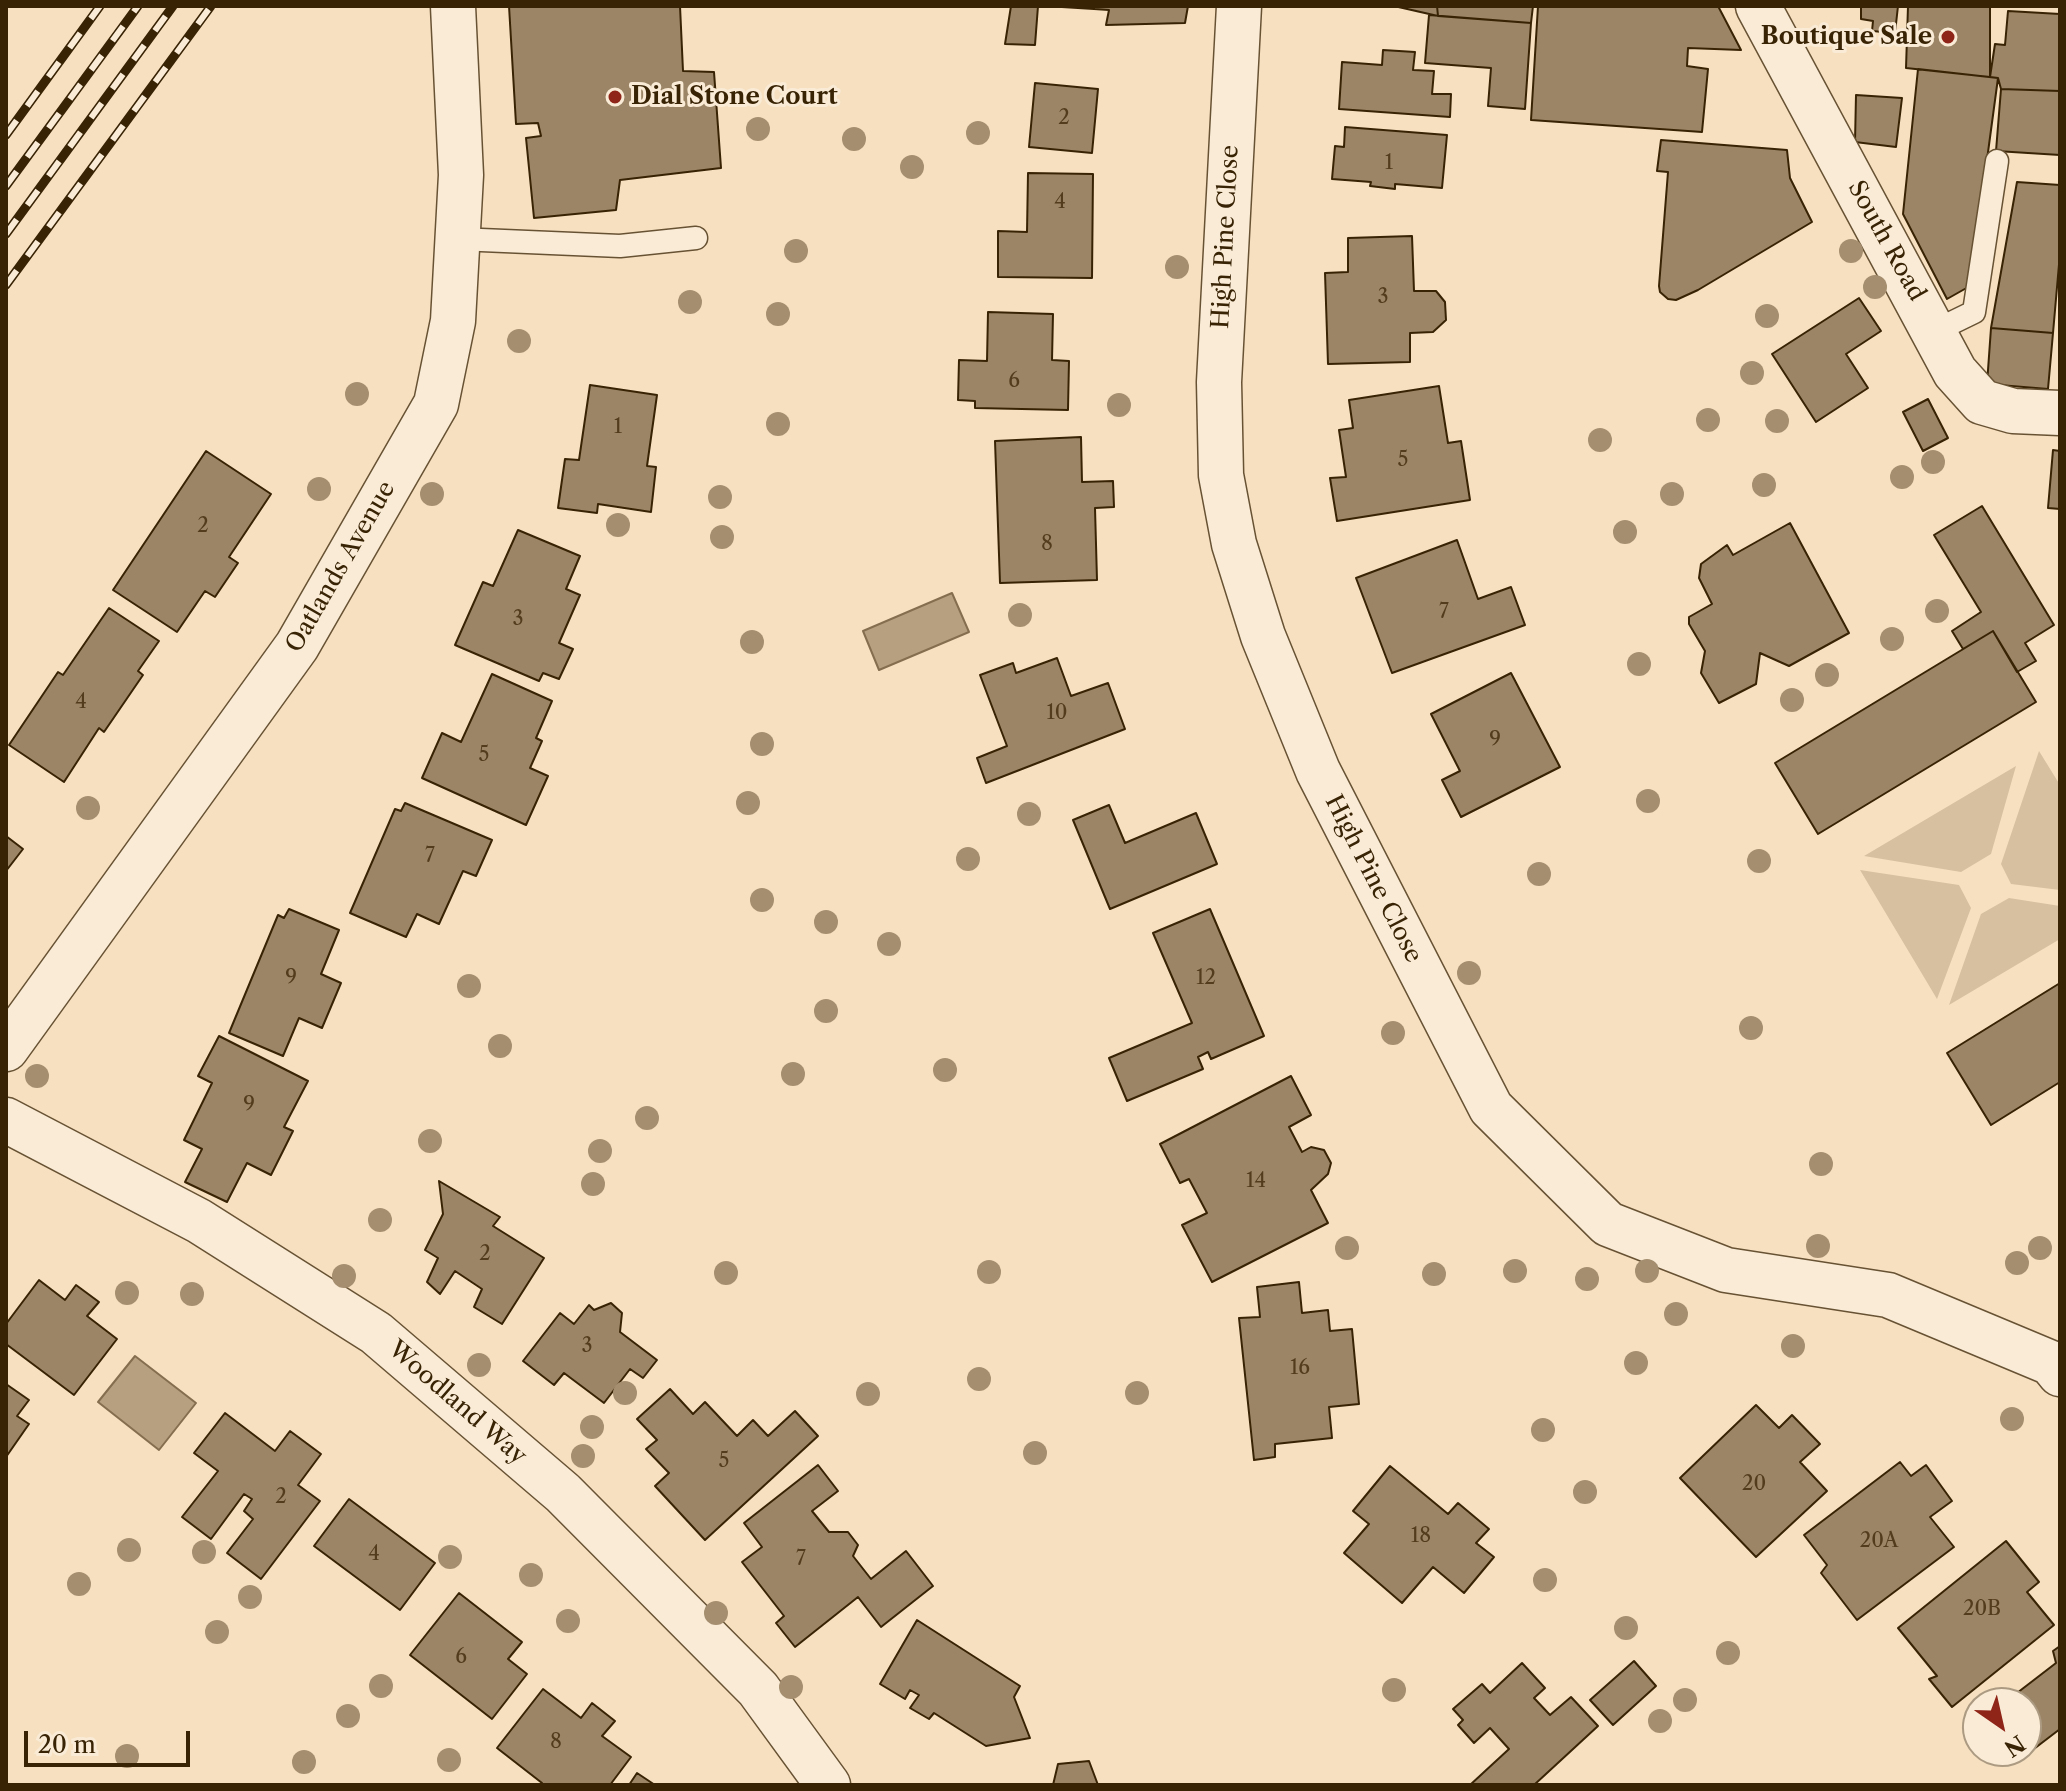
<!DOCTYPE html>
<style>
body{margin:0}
#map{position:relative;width:2066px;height:1791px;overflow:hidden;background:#f6e0c0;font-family:"Libre Caslon Text",serif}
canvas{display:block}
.frame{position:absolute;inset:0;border:8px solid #392305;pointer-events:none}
.north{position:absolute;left:1962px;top:1687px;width:80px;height:80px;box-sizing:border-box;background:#f9ebd6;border:2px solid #ac9b82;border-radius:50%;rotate:146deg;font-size:22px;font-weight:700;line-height:32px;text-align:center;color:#392305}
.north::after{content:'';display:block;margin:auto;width:28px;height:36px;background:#8f2418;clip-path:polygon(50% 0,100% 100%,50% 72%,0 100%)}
.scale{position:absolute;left:24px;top:1731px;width:166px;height:36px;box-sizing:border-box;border:4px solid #392305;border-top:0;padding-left:10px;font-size:24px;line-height:28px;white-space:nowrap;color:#392305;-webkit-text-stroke:6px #f9ebd6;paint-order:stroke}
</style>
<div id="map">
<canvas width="2066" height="1791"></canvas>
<div class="frame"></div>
<div class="north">N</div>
<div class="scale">20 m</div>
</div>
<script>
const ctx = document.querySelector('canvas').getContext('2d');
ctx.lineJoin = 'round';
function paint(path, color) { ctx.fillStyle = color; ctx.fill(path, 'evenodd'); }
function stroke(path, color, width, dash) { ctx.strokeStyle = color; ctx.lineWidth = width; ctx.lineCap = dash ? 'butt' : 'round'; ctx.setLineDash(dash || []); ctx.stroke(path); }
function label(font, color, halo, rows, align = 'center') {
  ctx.font = font + ' "Libre Caslon Text",serif'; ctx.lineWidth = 6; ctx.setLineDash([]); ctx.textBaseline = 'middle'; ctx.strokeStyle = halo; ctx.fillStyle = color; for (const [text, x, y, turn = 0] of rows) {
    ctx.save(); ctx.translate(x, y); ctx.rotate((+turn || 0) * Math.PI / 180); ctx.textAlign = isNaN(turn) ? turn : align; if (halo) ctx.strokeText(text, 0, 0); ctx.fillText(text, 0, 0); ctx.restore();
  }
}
const green = new Path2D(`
 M2039,751L2060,785V890L2011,884L2001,864Z
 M2016,766L1991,854L1961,872L1864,856Z
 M1860,870L1959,885L1971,908L1937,999Z
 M2009,898L2060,906V939L1949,1005L1981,914Z`);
const water = new Path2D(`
 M952,593L969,632L879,670L863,631Z
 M135,1356L196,1403L159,1450L98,1402Z`);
const building = new Path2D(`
 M509,6H680L683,71L714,72L721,168L620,180L616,210L534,218L526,138L541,136L538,123L516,124Z
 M1011,6H1038L1035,45L1005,44Z
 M1046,6H1094V9Z
 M1094,6H1188L1185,23L1106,25L1109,10L1094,9Z
 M1394,6H1437L1438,16Z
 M1437,6H1533L1531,23L1438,16Z
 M1538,6H1718L1741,50L1688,48L1687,66L1708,69L1702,132L1531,120Z
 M1853,6H1898L1895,33L1872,31L1873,21L1861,19V7Z
 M1908,6H1990V77L1906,68Z
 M2008,11L2060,14V91L2001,89L1998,78L1990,77L1995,44L2005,45Z
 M1429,15L1531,23L1525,109L1488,106L1491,68L1425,63Z
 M1383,50L1415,52L1413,70L1434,71L1432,94H1451L1450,117L1339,109L1342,62L1382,65Z
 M1918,69L1998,78L1970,286L1947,299L1903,214Z
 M1035,83L1098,89L1092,153L1029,147Z
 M2001,89L2060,91V155L1996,151Z
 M1856,95L1902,98L1896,147L1855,142Z
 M1345,127L1447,135L1442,188L1395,184V189L1370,186L1371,182L1332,179L1335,146L1344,147Z
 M1661,140L1787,150L1790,178L1812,222L1698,290L1676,300L1668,299L1660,292L1659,286L1668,172L1657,171Z
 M1028,173L1093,174L1092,278L998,277V231L1027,232Z
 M2017,182L2060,185V253L2053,333L1991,328Z
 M1412,236L1414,291H1436L1445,302L1446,320L1433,332L1410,333V362L1328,364L1325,273L1348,272V238Z
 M1859,298L1881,331L1846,354L1868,388L1816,422L1772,354Z
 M988,312L1053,314L1052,360L1069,361L1068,410L975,408V401L958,400L959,360L987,361Z
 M1991,328L2053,333L2048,389L1987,384Z
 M590,385L657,395L647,466L656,467L651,512L598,504L597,513L558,508L565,459L579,460Z
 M1439,386L1448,443L1461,441L1470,500L1337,521L1330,478L1346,477L1339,430L1353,428L1349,400Z
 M1928,399L1948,438L1923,451L1903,412Z
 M1081,437L1082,482L1113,481L1114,507L1095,508L1097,580L1000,583L995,441Z
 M2053,450L2060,451V509L2048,508Z
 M206,451L271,494L229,557L238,563L215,597L205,591L177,632L113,590Z
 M1982,506L2054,625L2025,643L2036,661L2017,672L1993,631L1963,649L1952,631L1981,612L1934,535Z
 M1790,523L1849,633L1789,666L1760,653L1756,684L1719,703L1701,673L1705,651L1689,624V617L1712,604L1699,578L1701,564L1727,545L1733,555Z
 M518,530L580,556L566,589L580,595L559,643L573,649L559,679L543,673L539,681L455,645L483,582L493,586Z
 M1457,540L1478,599L1511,587L1525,625L1392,673L1356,578Z
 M109,608L159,641L138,671L143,675L104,732L99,728L64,782L9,745L58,672L63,675Z
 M1993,631L2036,702L1818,834L1775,763Z
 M1057,658L1071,696L1108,683L1125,729L986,783L977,758L1007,746L980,675L1013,663L1016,673Z
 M1511,673L1560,767L1461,817L1442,780L1460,771L1431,714Z
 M492,674L552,701L536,738L542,741L530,768L548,776L526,825L422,778L442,733L461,742Z
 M405,803L492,840L476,876L463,871L439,924L417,914L406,937L350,913L395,809L401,811Z
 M1109,805L1125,843L1196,813L1217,864L1110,909L1073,820Z
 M6,836L23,849L6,871Z
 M289,909L339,930L321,974L341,983L322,1028L299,1018L283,1056L229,1033L278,915L284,918Z
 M1210,909L1264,1036L1211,1059L1208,1052L1198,1057L1203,1069L1127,1101L1109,1058L1192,1023L1153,933Z
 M2060,983V1082L1991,1125L1947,1053Z
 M219,1036L308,1081L284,1127L293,1131L271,1175L247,1163L227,1202L185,1182L202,1149L184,1140L212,1083L198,1076Z
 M1291,1076L1311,1115L1289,1127L1302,1152L1311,1147L1324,1150L1331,1163L1328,1174L1311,1190L1328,1223L1212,1282L1182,1225L1207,1213L1189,1179L1180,1183L1160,1144Z
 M439,1181L500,1217L493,1226L544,1258L502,1324L474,1307L482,1289L455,1271L440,1294L427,1282L438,1258L425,1250L443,1214Z
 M39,1280L65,1300L76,1285L99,1302L87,1316L117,1339L74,1395L6,1344V1324Z
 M1299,1282L1302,1313L1328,1310L1330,1331L1352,1329L1359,1404L1329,1407L1332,1438L1275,1444V1457L1254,1460L1239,1318L1260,1317L1257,1287Z
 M611,1303L622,1313L620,1332L657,1360L643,1378L630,1369L604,1403L564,1373L554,1385L523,1361L560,1313L574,1324L589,1305L594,1310Z
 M6,1384L29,1400L17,1416L29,1424L6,1457Z
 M670,1389L693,1414L705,1402L737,1436L753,1420L768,1436L795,1411L818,1436L705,1540L655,1486L669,1473L646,1449L657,1440L637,1419Z
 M1756,1405L1779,1428L1792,1415L1820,1444L1800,1462L1827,1491L1756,1557L1680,1478Z
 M225,1413L275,1451L290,1431L321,1454L298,1485L320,1501L261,1579L227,1553L253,1519L244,1511L252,1499L244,1494L211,1539L182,1517L218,1471L194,1453Z
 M1900,1462L1911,1476L1926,1465L1952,1501L1930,1517L1954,1547L1857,1620L1821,1573L1827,1565L1804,1535Z
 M818,1465L838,1491L812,1511L829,1532H848L858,1545L853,1556L871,1579L906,1551L933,1586L881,1627L858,1597L795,1647L776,1623L784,1616L742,1562L762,1547L744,1523Z
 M1390,1466L1448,1514L1458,1503L1489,1529L1476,1543L1494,1557L1464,1593L1433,1567L1402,1603L1344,1553L1369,1524L1353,1511Z
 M349,1499L435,1563L400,1610L314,1546Z
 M2006,1541L2039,1582L2027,1592L2054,1625L1952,1707L1929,1679L1937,1676L1898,1628Z
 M459,1593L522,1642L508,1659L527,1674L492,1719L410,1655Z
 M917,1620L1020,1686L1014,1697L1030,1738L986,1746L934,1713L929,1719L910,1708L919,1695L910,1690L905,1699L880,1684Z
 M2060,1646V1729L2026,1755L2023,1751H2026V1703H2004L2056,1663L2053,1651Z
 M1634,1661L1656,1686L1613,1725L1590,1700Z
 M1522,1663L1545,1688L1534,1698L1550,1715L1571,1697L1598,1726L1534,1785H1470L1509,1749L1490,1728L1474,1743L1458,1725L1463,1720L1453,1709L1482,1684L1490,1693Z
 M543,1689L581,1718L592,1703L615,1721L602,1736L631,1757L610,1785H541L542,1783L497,1748Z
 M1089,1761L1098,1785H1053L1058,1764Z
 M637,1773L655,1785H629Z`);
const service = new Path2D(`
 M458,239L620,246L696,238
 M1935,331L1974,312L1997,161`);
const minor = new Path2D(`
 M1239,6L1219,382L1221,475L1234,544L1263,636L1318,771L1491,1108L1608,1224L1726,1270L1888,1295L2051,1363L2060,1374
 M1758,6L1955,372L1982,402L2013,411L2060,413
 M6,1049L297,646L436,404L453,321L461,175L453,6
 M6,1120L199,1221L376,1333L563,1493L758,1689L828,1785`);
const rail = new Path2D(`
 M6,135L100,6
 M6,186L138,6
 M6,234L173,6
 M6,285L211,6`);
const trees = [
 [758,129],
 [978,133],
 [854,139],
 [912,167],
 [796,251],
 [1851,251],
 [1177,267],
 [1875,287],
 [690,302],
 [778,314],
 [1767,316],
 [519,341],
 [1752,373],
 [357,394],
 [1119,405],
 [1708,420],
 [1777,421],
 [778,424],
 [1600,440],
 [1933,462],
 [1902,477],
 [1764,485],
 [319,489],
 [432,494],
 [1672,494],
 [720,497],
 [618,525],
 [1625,532],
 [722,537],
 [1937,611],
 [1020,615],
 [1892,639],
 [752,642],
 [1639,664],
 [1827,675],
 [1792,700],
 [762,744],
 [1648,801],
 [748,803],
 [88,808],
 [1029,814],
 [968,859],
 [1759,861],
 [1539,874],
 [762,900],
 [826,922],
 [889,944],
 [1469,973],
 [469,986],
 [826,1011],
 [1751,1028],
 [1393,1033],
 [500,1046],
 [945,1070],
 [793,1074],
 [37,1076],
 [647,1118],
 [430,1141],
 [600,1151],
 [1821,1164],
 [593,1184],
 [380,1220],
 [1818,1246],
 [1347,1248],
 [2040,1248],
 [2017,1263],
 [1515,1271],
 [1647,1271],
 [989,1272],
 [726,1273],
 [1434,1274],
 [344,1276],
 [1587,1279],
 [127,1293],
 [192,1294],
 [1676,1314],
 [1793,1346],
 [1636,1363],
 [479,1365],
 [979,1379],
 [625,1393],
 [1137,1393],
 [868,1394],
 [2012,1419],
 [592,1427],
 [1543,1430],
 [1035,1453],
 [583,1456],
 [1585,1492],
 [129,1550],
 [204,1552],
 [450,1557],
 [531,1575],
 [1545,1580],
 [79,1584],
 [250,1597],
 [716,1613],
 [568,1621],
 [1626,1628],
 [217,1632],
 [1728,1653],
 [381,1686],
 [791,1687],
 [1394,1690],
 [1685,1700],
 [348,1716],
 [1660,1721],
 [127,1756],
 [449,1760],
 [304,1762]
];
const markers = [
 [1948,37,8,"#8f2418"],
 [615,97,8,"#8f2418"]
];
const numberNames = [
 ["2",1064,118],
 ["1",1389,163],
 ["4",1060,202],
 ["3",1383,297],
 ["6",1014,381],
 ["1",618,427],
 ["5",1403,460],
 ["2",203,526],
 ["8",1047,544],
 ["7",1444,612],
 ["3",518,619],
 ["4",81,702],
 ["10",1057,713],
 ["9",1495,740],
 ["5",484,755],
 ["7",430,856],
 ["9",291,978],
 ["12",1206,978],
 ["9",249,1105],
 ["14",1256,1181],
 ["2",485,1254],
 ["3",587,1346],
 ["16",1300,1368],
 ["5",724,1461],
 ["20",1754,1484],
 ["2",281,1497],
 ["18",1421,1536],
 ["20A",1879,1541],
 ["4",374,1554],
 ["7",801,1559],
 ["20B",1982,1609],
 ["6",461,1657],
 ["8",556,1742]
];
const poiNames = [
 ["Boutique Sale",1932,37],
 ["Dial Stone Court",631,97,"left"]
];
const streetNames = [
 ["High Pine Close",1226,237,-87],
 ["South Road",1886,241,61],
 ["Oatlands Avenue",341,567,-60],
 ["High Pine Close",1373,879,63],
 ["Woodland Way",457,1403,41]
];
paint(green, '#d6c0a0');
paint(water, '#b6a080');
stroke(water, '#846e4f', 2);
paint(building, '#9b8566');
stroke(building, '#392305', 2);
stroke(service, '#685234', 25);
stroke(minor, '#685234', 47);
stroke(service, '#f9ebd6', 22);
stroke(minor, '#f9ebd6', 44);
stroke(rail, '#392305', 9);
stroke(rail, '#f9ebd6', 6, [18]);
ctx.fillStyle = '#a48e6f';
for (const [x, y] of trees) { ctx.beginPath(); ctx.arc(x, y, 12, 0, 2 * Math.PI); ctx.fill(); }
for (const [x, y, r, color] of markers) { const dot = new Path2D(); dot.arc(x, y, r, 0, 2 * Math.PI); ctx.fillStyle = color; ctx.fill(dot); stroke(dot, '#f9ebd6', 3); }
label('20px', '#523c1d', null, numberNames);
label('bold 24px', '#392305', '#f9ebd6', poiNames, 'right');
label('24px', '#392305', '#f9ebd6', streetNames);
</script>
